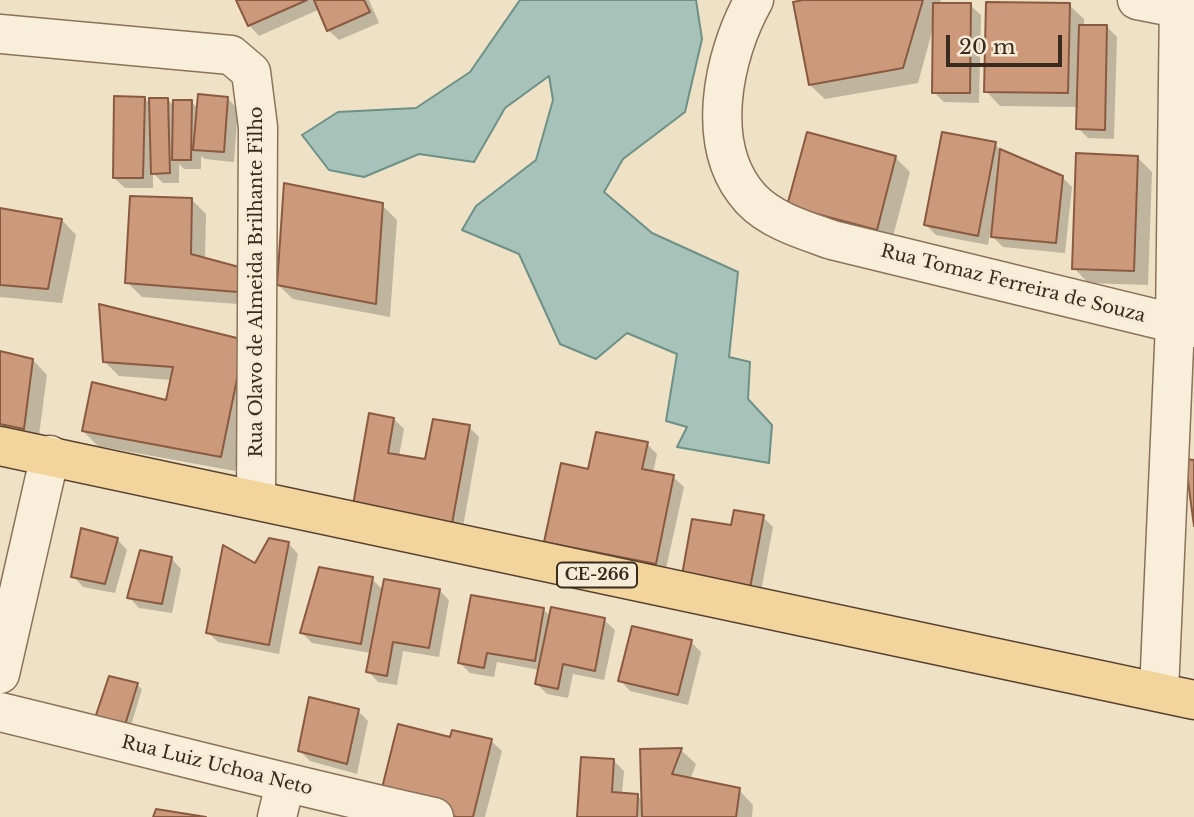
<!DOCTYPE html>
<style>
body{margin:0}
#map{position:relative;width:1194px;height:817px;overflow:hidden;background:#efe1c5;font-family:"Libre Baskerville",serif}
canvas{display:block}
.scale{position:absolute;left:946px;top:35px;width:116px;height:32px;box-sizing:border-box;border:4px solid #3a2b1f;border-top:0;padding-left:9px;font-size:21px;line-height:24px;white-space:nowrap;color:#3a2b1f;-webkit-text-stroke:5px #f6ebd5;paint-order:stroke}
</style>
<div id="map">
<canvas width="1194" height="817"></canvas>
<div class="scale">20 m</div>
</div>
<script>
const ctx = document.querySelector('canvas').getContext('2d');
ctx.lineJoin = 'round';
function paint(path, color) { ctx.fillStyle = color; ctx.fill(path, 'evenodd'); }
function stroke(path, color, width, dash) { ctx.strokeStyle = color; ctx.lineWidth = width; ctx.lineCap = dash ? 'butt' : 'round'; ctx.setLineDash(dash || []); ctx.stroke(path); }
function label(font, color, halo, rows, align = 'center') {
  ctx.font = font + ' "Libre Baskerville",serif'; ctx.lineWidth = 5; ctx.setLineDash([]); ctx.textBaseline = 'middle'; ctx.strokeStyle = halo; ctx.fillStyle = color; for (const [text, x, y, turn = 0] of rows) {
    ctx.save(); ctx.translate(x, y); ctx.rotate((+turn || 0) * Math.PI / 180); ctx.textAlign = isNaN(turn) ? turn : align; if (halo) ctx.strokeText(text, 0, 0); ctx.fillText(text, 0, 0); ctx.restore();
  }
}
const water = new Path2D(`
 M520,0H696L702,39L685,112L623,159L604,192L652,233L738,272L729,357L750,362L748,399L772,425L769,463L677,447L687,427L666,421L677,354L627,333L596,359L560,344L519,254L462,230L476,206L536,160L553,100L549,76L505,108L474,162L419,154L364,177L329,170L302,135L338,112L416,108L470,72Z`);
const shadow = new Path2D(`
 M238,0H369L379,23L339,40L328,30L320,9L259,36L249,25Z
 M813,0H941L940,4L970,5L981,15L979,103L944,102L934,92L933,28L918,83L825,99L810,85Z
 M1069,5L1084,19V27H1107L1117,37L1114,139L1088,138L1078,128V107L1000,106L986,91Z
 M144,98L151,105L168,100L175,107L191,102L198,108L227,98L238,109L234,162L205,159L201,156V169H184L179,164V183H163L153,173V188H125L114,178Z
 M995,144L1004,153L1062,177L1072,187L1065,253L1003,247L990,234L988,245L936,235L926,225Z
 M895,157L910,172L891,244L789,206Z
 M1137,157L1152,172L1148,285L1088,283L1074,268Z
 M191,199L206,214L205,260L252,305L142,297L127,282Z
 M382,205L397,220L390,317L293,299L278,285Z
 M0,210L62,220L76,235L62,303L0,297Z
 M0,353L33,360L47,375L38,443L0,435Z
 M259,356L235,471L98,446L83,431L167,402L172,380L119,376L104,361Z
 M394,419L404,429L399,456L426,461L469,427L479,437L461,538L364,521Z
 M647,444L657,454L653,473L673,477L684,487L665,573L556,551L546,541L589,471Z
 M763,517L773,527L760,597L694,585L732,528Z
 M117,539L127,550L115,593L83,587L73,576Z
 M288,543L298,554L279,654L218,642L207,632L255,565Z
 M171,558L181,569L172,613L139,608L129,597Z
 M372,579L383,590H439L449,600L439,657L403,651L397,685L378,682L368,671L371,653L312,643L302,633Z
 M544,610L551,617L604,620L615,630L604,680L573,674L568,698L547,694L537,684L540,670L497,662L494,677L470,673L460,663Z
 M691,642L701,652L688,705L630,691L620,680Z
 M137,685L142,689L129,732L101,725Z
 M358,711L368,721L357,774L310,761L300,751Z
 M451,739L491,741L502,751L485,817H439Z
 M642,750H681L696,764L690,780L739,790L753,805L752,817H579L613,760L624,771L622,795L637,796L643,801Z`);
const building = new Path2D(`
 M236,0H307L248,26Z
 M314,0H364L370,12L327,31Z
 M803,0H923L903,68L809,85L793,2Z
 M986,2L1070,3L1068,93L984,92Z
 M933,3H971L970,93H932Z
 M1079,25H1107L1105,130L1076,129Z
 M198,94L228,97L224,152L193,150Z
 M114,96L145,97L143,178H113Z
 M149,98H168L170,173L151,174Z
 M173,100H192L191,160H172Z
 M807,132L896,156L877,230L787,206Z
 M942,132L996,142L978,236L924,225Z
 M1000,149L1063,176L1056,243L991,237Z
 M1076,153L1138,156L1134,271L1072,269Z
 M284,183L383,203L376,304L277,285Z
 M130,196L192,198L191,254L239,267L238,292L125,283Z
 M0,208L62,219L48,289L0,285Z
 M99,304L245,340L221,457L82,431L92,382L166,400L173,367L103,362Z
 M0,351L33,359L24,429L0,424Z
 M369,413L394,418L388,453L425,459L433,419L470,425L451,529L352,511Z
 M596,432L648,442L642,469L674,475L656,564L544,542L561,463L588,469Z
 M1185,459L1194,460V526Z
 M734,510L764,515L750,588L682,575L692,519L731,525Z
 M81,528L118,538L105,584L71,577Z
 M269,538L289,542L269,645L206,633L223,545L255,563Z
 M140,550L172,557L162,604L127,598Z
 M319,567L373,577L361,644L300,633Z
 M384,579L440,589L429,648L393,642L387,676L366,672Z
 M471,595L544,608L535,661L487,653L484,668L458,663Z
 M551,607L605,618L595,671L563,664L558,689L535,684Z
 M632,626L692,640L678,695L618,681Z
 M109,676L138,683L124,728L94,721Z
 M309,697L359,709L347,764L298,751Z
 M398,724L450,737L452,730L492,739L473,817H456L430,810L381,792Z
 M682,748L672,774L740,788L736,817H642L640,749Z
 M581,757L614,759L612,792L638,794L637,817H577Z
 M156,809L206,817H153Z`);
const minor = new Path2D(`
 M754,0C723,55 703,147 751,199C772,221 804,230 832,240L1194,328
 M1137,0L1194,11
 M0,34L231,55L251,72L258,127L256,500
 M0,674L50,455
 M1159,692L1175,324L1179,0
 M0,712C145,747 289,785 434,817
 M277,817L285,784`);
const primary = new Path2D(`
 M0,446L1194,700`);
const shields = [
 [597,575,80]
];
const shieldNames = [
 ["CE-266",597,575]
];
const streetNames = [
 ["Rua Olavo de Almeida Brilhante Filho",257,282,-90],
 ["Rua Tomaz Ferreira de Souza",1013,284,14],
 ["Rua Luiz Uchoa Neto",217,766,14]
];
paint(water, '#a7c2b9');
stroke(water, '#6d9186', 2);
paint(shadow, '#0003');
paint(building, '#cd997b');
stroke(building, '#8a5a40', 2);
stroke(minor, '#8a725b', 41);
stroke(primary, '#58402f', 41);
stroke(minor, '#f9eed9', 38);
stroke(primary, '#f2d49d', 38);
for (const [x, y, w] of shields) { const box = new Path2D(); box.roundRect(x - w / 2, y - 12.5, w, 25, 5); ctx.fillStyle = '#f6ebd5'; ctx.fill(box); stroke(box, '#3a2b1f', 2); }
label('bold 16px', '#3a2b1f', null, shieldNames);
label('18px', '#3a2b1f', '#f6ebd5', streetNames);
</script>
